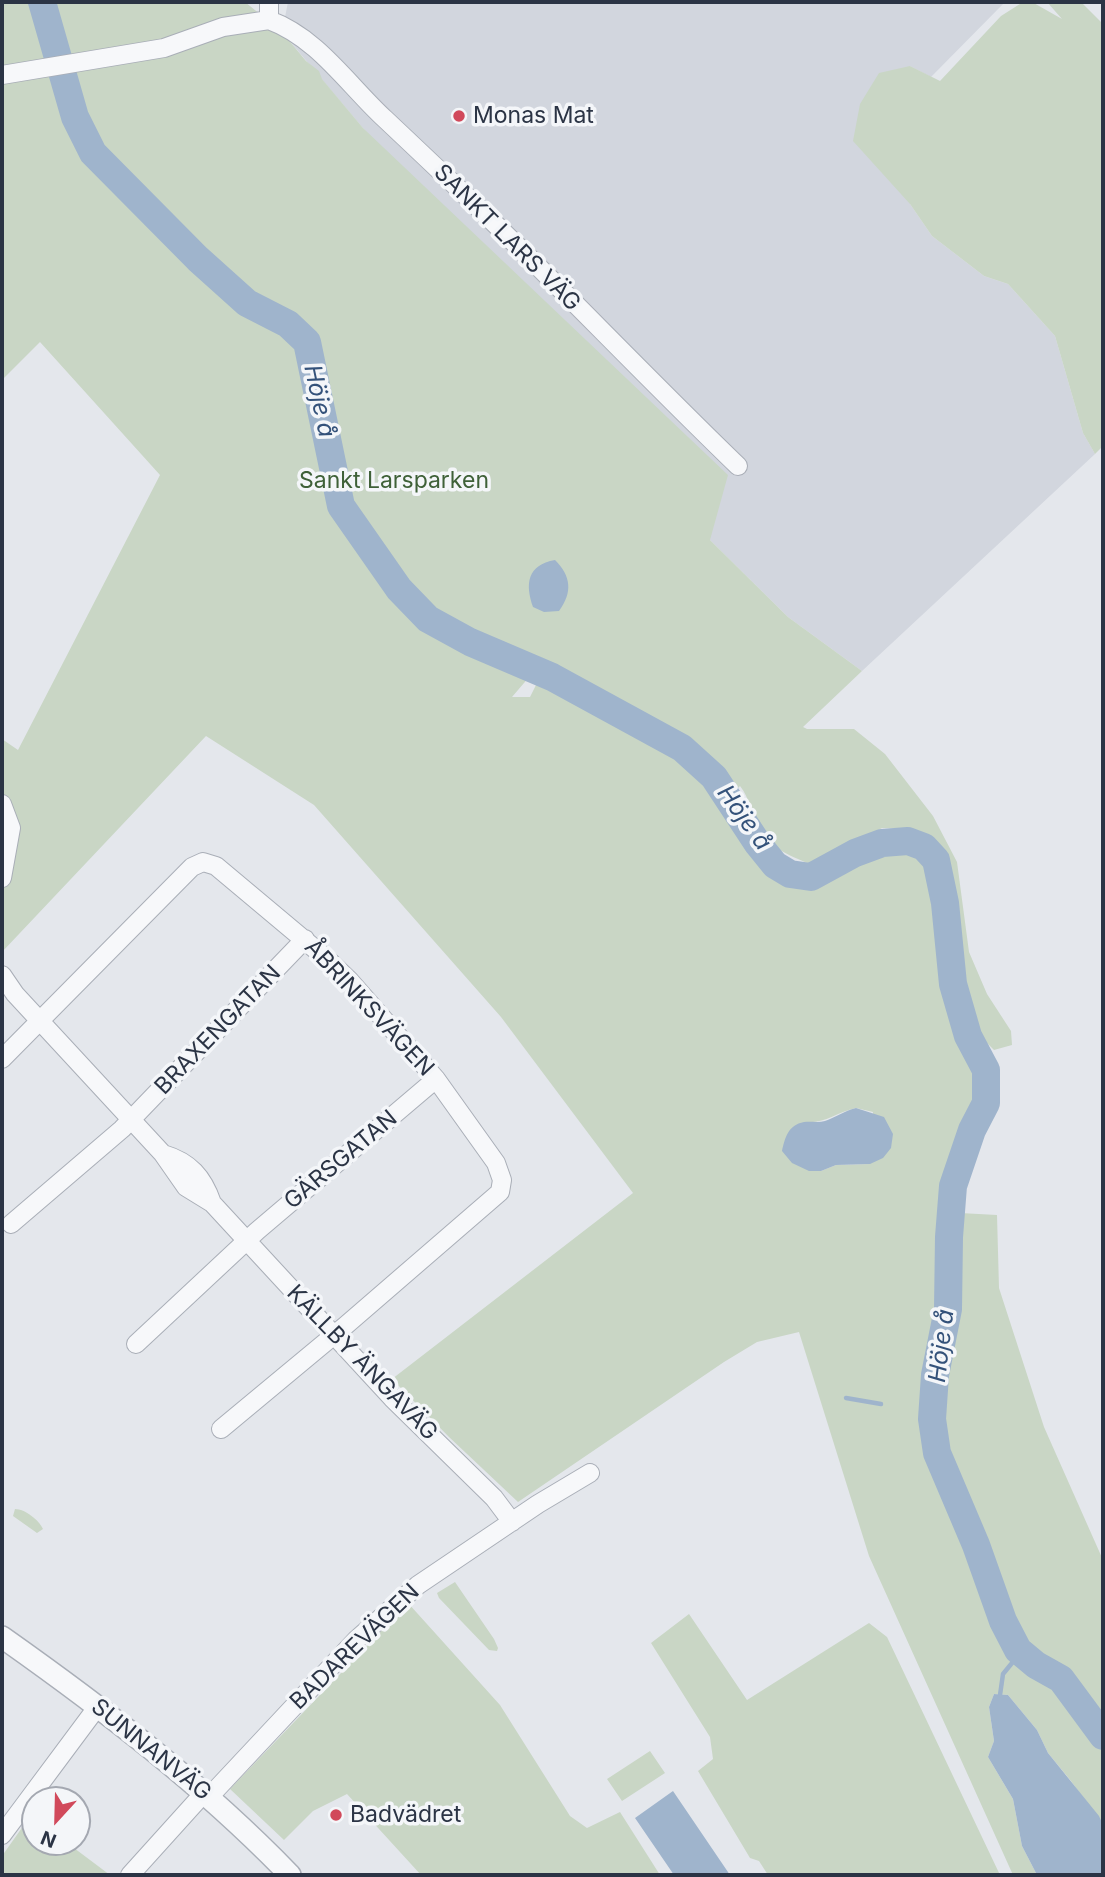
<!DOCTYPE html>
<meta charset="utf-8">
<style>
body{margin:0}
#map{position:relative;width:1105px;height:1877px;overflow:hidden;background:#e4e7ec;font-family:Inter,sans-serif}
canvas{display:block}
.frame{position:absolute;inset:0;border:4px solid #2b3445;pointer-events:none}
.north{position:absolute;left:21px;top:1786px;width:70px;height:70px;box-sizing:border-box;background:#f4f6f9;border:2px solid #a4a8b1;border-radius:50%;rotate:202deg;font-size:19px;font-weight:700;line-height:28px;text-align:center;color:#2b3445}
.north::after{content:'';display:block;margin:auto;width:24px;height:32px;background:#d1495b;clip-path:polygon(50% 0,100% 100%,50% 72%,0 100%)}
</style>
<div id="map">
<canvas width="1105" height="1877"></canvas>
<div class="frame"></div>
<div class="north">N</div>
</div>
<script>
const ctx = document.querySelector('canvas').getContext('2d');
ctx.lineJoin = 'round';
function paint(path, color) { ctx.fillStyle = color; ctx.fill(path, 'evenodd'); }
function stroke(path, color, width, dash) { ctx.strokeStyle = color; ctx.lineWidth = width; ctx.lineCap = dash ? 'butt' : 'round'; ctx.setLineDash(dash || []); ctx.stroke(path); }
function label(font, color, halo, rows, align = 'center') {
  ctx.font = font + ' Inter,sans-serif'; ctx.lineWidth = 7; ctx.setLineDash([]); ctx.textBaseline = 'middle'; ctx.strokeStyle = halo; ctx.fillStyle = color; for (const [text, x, y, turn = 0] of rows) {
    ctx.save(); ctx.translate(x, y); ctx.rotate((+turn || 0) * Math.PI / 180); ctx.textAlign = isNaN(turn) ? turn : align; if (halo) ctx.strokeText(text, 0, 0); ctx.fillText(text, 0, 0); ctx.restore();
  }
}
const built = new Path2D(`
 M288,2H1005L931,77L910,66V204L932,236L984,276L1008,284L1055,336L1083,433L1095,454L862,671L788,617L710,540L282,32Z`);
const green = new Path2D(`
 M2,2H245L282,32L306,61L319,71L322,79L363,128L728,475L710,540L788,617L862,671L803,727L807,729H854L885,754L933,816L957,862L969,952L987,994L1011,1031L1012,1045L994,1050L977,1033L966,1002L954,905L944,855L931,839L909,829L882,828L813,865C796,859 764,845 757,828C751,815 750,798 740,786L736,790L691,740L536,669L512,697H530L538,681L624,726L676,757L711,786L729,813L747,849L771,872L791,882L814,884L857,859L883,850L906,849L923,856L929,865L939,904L945,985L962,1038L978,1071L980,1100L965,1130L946,1186L960,1213L997,1215L999,1288L1044,1427L1103,1560V1825L1071,1781L1048,1753L1037,1730L1008,1695L994,1694L989,1707L994,1741L988,1757L1013,1799L1022,1846L1037,1875H1013L869,1556L799,1332L757,1342L724,1362L518,1502L449,1437L392,1379L633,1193L501,1017L314,805L206,736L2,952V739L18,750L160,475L40,342L2,380ZM856,1108L873,1112L870,1164L836,1165L821,1171L805,1122C825,1124 837,1112 856,1108Z
 M1023,2H1032L1062,19L1047,2H1081L1103,24V446L1095,454L1083,433L1055,336L1008,284L984,276L932,236L910,204L853,141L860,104L879,73L910,66L940,81L1001,16Z
 M15,1509C25,1509 39,1520 43,1529L37,1533L13,1516Z
 M455,1582L494,1639L498,1648L497,1651L489,1650L439,1598L437,1593Z
 M408,1603L500,1705L570,1816L587,1828L620,1812L660,1875H421L347,1794L313,1811L284,1840L230,1789Z
 M689,1614L747,1700L869,1623L887,1637L1000,1875H768L759,1861L750,1858L698,1771L713,1759L710,1737L651,1643Z
 M650,1751L665,1773L622,1801L607,1779Z
 M31,1815L35,1818V1842H66L110,1875H2V1856Z`);
const water = new Path2D(`
 M555,560C571,576 573,592 559,611L544,612L533,607C525,584 527,565 555,560Z
 M856,1108L884,1117L893,1134L891,1148L883,1158L870,1164L836,1165L821,1171H809L792,1163L782,1151C785,1138 788,1125 804,1122C811,1121 818,1123 825,1121C836,1117 844,1111 856,1108Z
 M994,1694L1008,1695L1037,1730L1048,1753L1099,1816L1103,1825V1875H1037L1022,1846L1013,1799L988,1757L994,1741L989,1707Z
 M673,1791L730,1875H674L635,1818Z`);
const stream = new Path2D(`
 M846,1398L881,1404
 M1000,1695L1003,1674L1021,1652`);
const river = new Path2D(`
 M42,2L75,117L93,153L198,259L247,303L288,324L307,342L341,506L399,589L428,619L470,642L552,677L682,748L714,777L758,844L775,865L790,874L811,877L855,853L882,843L908,841L924,847L936,860L945,903L953,984L968,1036L986,1070V1103L972,1130L953,1186L949,1237L948,1309L935,1375L932,1419L937,1453L976,1545L1003,1621L1018,1650L1036,1665L1061,1679L1103,1736`);
const minor = new Path2D(`
 M269,20C318,38 348,85 385,119C420,152 455,185 489,218C573,300 654,385 738,466
 M2,75L164,48L223,27L269,20V2
 M2,804L11,828L2,878
 M2,975L15,994L163,1154L186,1187L212,1203L392,1398L494,1498L512,1522
 M2,1059L192,867L203,862L216,866L327,959L350,981L436,1079L496,1163L502,1180L500,1192L345,1326L221,1429
 M163,1154C190,1162 203,1177 212,1203
 M11,1224L122,1129L305,939
 M136,1344L257,1231L436,1079
 M209,1797L356,1640L418,1585L538,1504L590,1473
 M2,1835L98,1706
 M130,1875L204,1793`);
const tertiary = new Path2D(`
 M2,1637C104,1709 203,1785 290,1875`);
const markers = [
 [459,116,7,"#d1495b"],
 [336,1815,7,"#d1495b"]
];
const poiNames = [
 ["Monas Mat",473,116],
 ["Badvädret",350,1815]
];
const streetNames = [
 ["SANKT LARS VÄG",507,238,45],
 ["ÅBRINKSVÄGEN",369,1008,47],
 ["BRAXENGATAN",218,1030,-46],
 ["GÄRSGATAN",341,1160,-40],
 ["KÄLLBY ÄNGAVÄG",362,1363,46],
 ["BADAREVÄGEN",355,1647,-44],
 ["SUNNANVÄG",151,1750,39]
];
const parkNames = [
 ["Sankt Larsparken",394,481]
];
const waterNames = [
 ["Höje å",319,401,78],
 ["Höje å",744,818,54],
 ["Höje å",942,1346,-83]
];
paint(built, '#d2d6de');
paint(green, '#c9d6c5');
paint(water, '#9fb4cc');
stroke(stream, '#9fb4cc', 4.5);
stroke(river, '#9fb4cc', 28);
stroke(minor, '#a9aeb7', 20);
stroke(tertiary, '#a9aeb7', 24);
stroke(minor, '#f7f8fa', 18);
stroke(tertiary, '#f7f8fa', 21);
for (const [x, y, r, color] of markers) { const dot = new Path2D(); dot.arc(x, y, r, 0, 2 * Math.PI); ctx.fillStyle = color; ctx.fill(dot); stroke(dot, '#f4f6f9', 2.5); }
label('23px', '#2b3445', '#f4f6f9', poiNames, 'left');
label('23px', '#2b3445', '#f4f6f9', streetNames);
label('23px', '#3f6138', '#f4f6f9', parkNames);
label('italic 24px', '#34527a', '#f4f6f9', waterNames);
</script>
